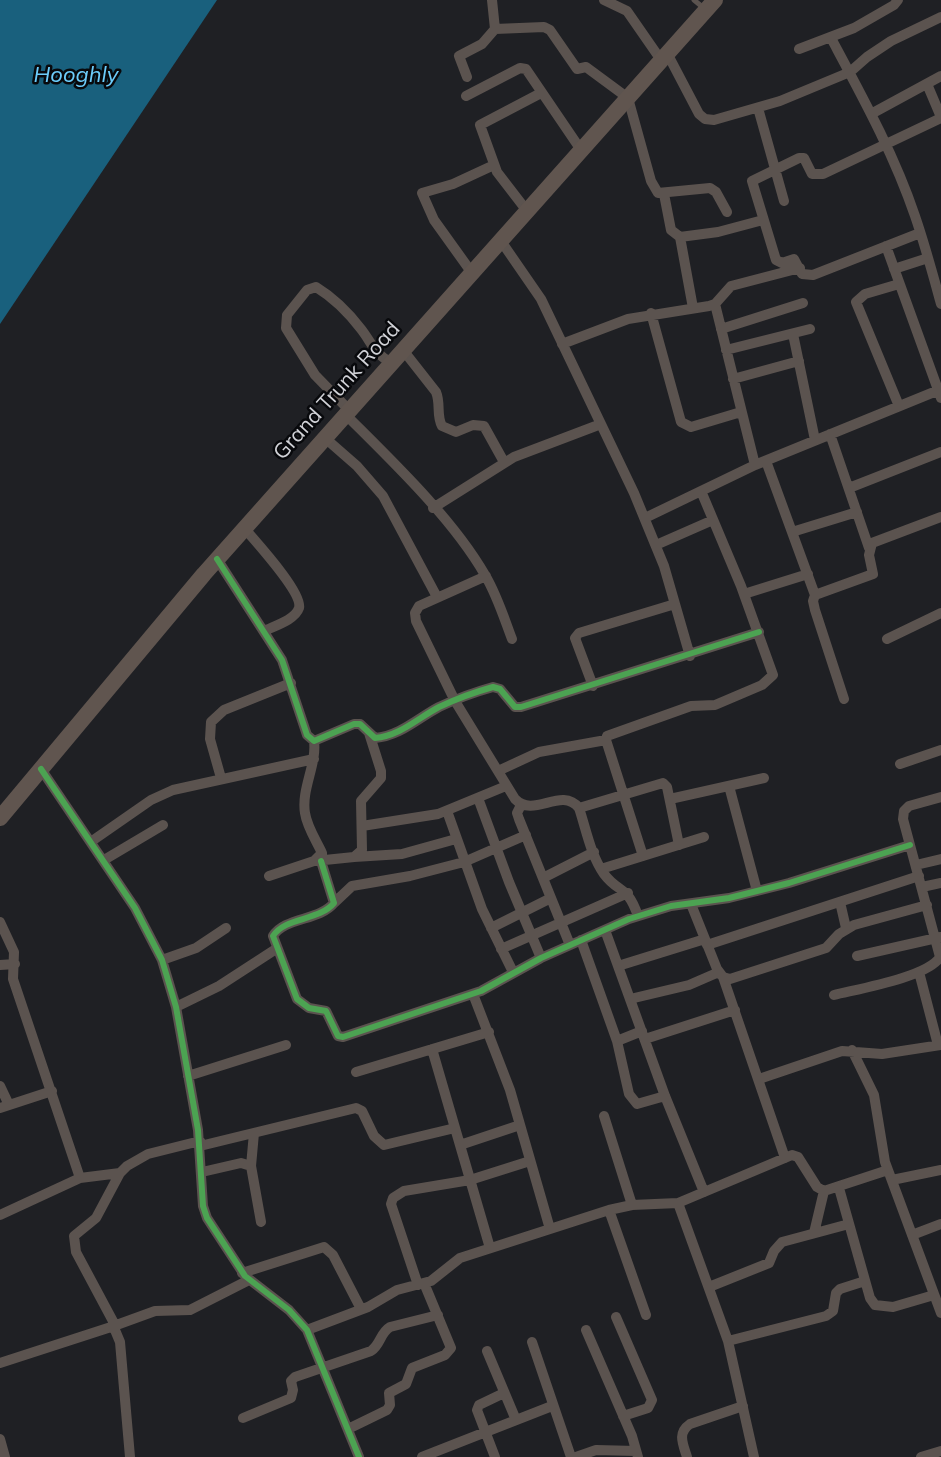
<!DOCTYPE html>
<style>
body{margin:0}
canvas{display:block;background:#1f2024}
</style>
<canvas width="941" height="1457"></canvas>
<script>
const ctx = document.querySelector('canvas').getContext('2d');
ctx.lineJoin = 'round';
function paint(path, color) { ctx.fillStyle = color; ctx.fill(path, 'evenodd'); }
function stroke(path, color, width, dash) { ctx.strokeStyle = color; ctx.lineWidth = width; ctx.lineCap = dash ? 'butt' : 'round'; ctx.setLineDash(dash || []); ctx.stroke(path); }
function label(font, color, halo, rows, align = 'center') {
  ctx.font = font + ' Mulish,sans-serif'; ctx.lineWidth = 5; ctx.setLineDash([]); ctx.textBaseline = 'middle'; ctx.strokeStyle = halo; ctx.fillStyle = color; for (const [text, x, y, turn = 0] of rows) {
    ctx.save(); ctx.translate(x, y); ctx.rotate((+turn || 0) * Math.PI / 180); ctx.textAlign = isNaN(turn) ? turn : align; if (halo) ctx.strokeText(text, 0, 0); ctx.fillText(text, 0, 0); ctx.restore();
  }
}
const water = new Path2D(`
 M0,0H217L0,324Z`);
const service = new Path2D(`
 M694,0L705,9`);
const minor = new Path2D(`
 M492,0L495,29L544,27L550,30L577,69L586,67L628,98L651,181L658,193L710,188L716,192L727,212
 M604,0L627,11L661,60
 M831,38C862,96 894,154 915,216C925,245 933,275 941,304
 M799,49L854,28L894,5L898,0
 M667,53L699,114L705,119L714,120L780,101L850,72L867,57L891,41L941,17
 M467,77L459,56L482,44L495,29
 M927,84L941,117
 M466,96L520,68L526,69L581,150
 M758,108L784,201
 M871,114L941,76
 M664,194L671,230L680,237L718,232L763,220
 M527,211L497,172L480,125L541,93
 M920,233L813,275L802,274L794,259L782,263L776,260L752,181L799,158H804L812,174H823L941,118
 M680,237L693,308
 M501,241L541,299L634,493L664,566L690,656
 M886,246L941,398
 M894,269L928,258
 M472,273L434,220L422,193L453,184L494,165
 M715,304L755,465
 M651,313L681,422L691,427L741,412
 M721,329L803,303
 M793,334L815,440
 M562,344L628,319L709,306L715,304L731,286L800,268
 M403,350L436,392C441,404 436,415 442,426L456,432L473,425L484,426L504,462
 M726,350L810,329
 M733,379L799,361
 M899,406L856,302L865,294L899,284
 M350,411L315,375L286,328L287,315L307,290L316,287C334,298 348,312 361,329C372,343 374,354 392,363
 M346,415C392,461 453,519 485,575C497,595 504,618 512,639
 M830,434L869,548
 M325,438L357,466L383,496L437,597
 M766,461L815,595
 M849,488L941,452
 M433,508L514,457L601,424
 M645,518L755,465L939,390
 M245,529C256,542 303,593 299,608C295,620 274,626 264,631
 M792,532L857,512
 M656,545L713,520
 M217,559L282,660L307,735L314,741L354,724H360L375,738C400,736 418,718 439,707C456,699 475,692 493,687L500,689L515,707H521L759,632
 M486,576L419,606L415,613L416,621L455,701L515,799C534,819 561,786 579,808C586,829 591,856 604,874C619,894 627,884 638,916
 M744,594L808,574
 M887,639L941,613
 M593,686L575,638L579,633L675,604
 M844,699L815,610L813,601L815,595L873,574L869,555L872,543L941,517
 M900,764L941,750
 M41,769L135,908L162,960L176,1007L198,1130L203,1206L207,1218L245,1276L289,1310L307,1330L359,1457
 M498,771L539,752L606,740
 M221,778L210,739L211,722L224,710L291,683
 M729,786L757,891
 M478,798L509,882L541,958
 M670,799L764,778
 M521,805L517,813L519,819L570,945
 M579,808L663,783L667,787L679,845
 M447,811L482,909L513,972
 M362,826L438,814L506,786
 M92,841L151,800L173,790L314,759
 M643,856L606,740L607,736L691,706L715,705L762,685L773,675L741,586L701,491
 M354,857L402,854L456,839
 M104,860L163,825
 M315,861L354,857L362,850L361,801L381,778V771L369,733
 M321,861L334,903C319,921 285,917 273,936L297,999L309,1008L326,1011L338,1036L343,1037L481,991L541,958L629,919L671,906L729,898L789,883L910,845
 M916,865L941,859
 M601,869L704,837
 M269,876L314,861L322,853C316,840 307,827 305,813C301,789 317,765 314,741
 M543,878L594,852
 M922,887L941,883
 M840,902L846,928
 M334,903L352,886L410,876L464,862L526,835
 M691,904L717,969L723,977L730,979L826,948L839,934L854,925L927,905
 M0,922L14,952L13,979L80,1178
 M491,928L551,898
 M605,930L665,1096L704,1192
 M581,940L617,1041L629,1094L637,1104L665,1096
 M707,945L919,876
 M501,949L628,893
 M857,956L941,937
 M162,960L196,948L226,928
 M0,965L15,964
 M618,966L705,939
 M919,972L938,1045
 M723,977L785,1158
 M473,994L510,1090L550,1229
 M834,995C858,989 928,977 940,957L903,819L904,811L909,806L941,797
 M630,999L689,985L719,972
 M176,1007L219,986L276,949
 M645,1039L735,1010
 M617,1041L642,1031
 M432,1049L490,1248
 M852,1050L874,1095L885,1162L941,1313
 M356,1072L489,1032
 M188,1076L286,1045
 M759,1079L842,1051L882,1054L941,1045
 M0,1086L9,1105
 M0,1108L52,1091
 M604,1116L632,1205
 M460,1145L520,1125
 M200,1146L356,1108L362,1111L374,1136L384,1145L455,1128
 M251,1166L254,1133
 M202,1172L241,1163L251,1166L261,1222
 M892,1180L941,1170
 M839,1188L870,1298L875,1305L893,1307L934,1295
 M678,1203L728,1341L754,1457
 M609,1210L646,1315
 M0,1215L80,1178L120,1173
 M814,1233L824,1191
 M912,1235L941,1224
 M242,1273L324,1247L333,1255L361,1309
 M418,1285L391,1204L393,1198L404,1191L470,1180L530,1161
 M709,1287L769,1263L774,1251L782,1242L849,1224
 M616,1317L652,1400L648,1408L623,1416
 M115,1325L76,1252L74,1236L96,1218L120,1173L127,1166L148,1154L200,1141
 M111,1327L155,1311L190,1310L249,1280
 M307,1330L368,1307L397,1290L431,1281L460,1258L609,1210L632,1205L678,1203L792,1155L798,1157L817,1187L824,1191L888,1170
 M586,1330L632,1436L638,1457
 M728,1341L826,1316L833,1311L836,1293L840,1289L865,1281
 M532,1342L571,1457
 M487,1351L516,1420
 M0,1363L111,1327L115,1330L120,1342L130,1457
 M243,1418L291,1398L293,1390L291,1381L295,1377L371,1351C381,1344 380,1333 390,1327L438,1315
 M348,1429L387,1410L390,1405L389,1393L406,1384L412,1368L445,1355L451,1348L424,1283
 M0,1439L5,1457
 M422,1457L552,1406
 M495,1457L477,1410L479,1405L504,1393
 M576,1457L596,1450L636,1451
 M687,1457C683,1444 677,1433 690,1424L743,1406
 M921,1457L941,1451`);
const primary = new Path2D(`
 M0,818L204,574L715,0`);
const cycleway = new Path2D(`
 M217,559L282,660L307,735L314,741L354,724H360L375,738C400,736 418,718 439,707C456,699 475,692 493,687L500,689L515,707H521L759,632
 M41,769L135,908L162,960L176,1007L198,1130L203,1206L207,1218L245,1276L289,1310L307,1330L359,1457
 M321,861L334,903C319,921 285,917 273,936L297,999L309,1008L326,1011L338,1036L343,1037L481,991L541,958L629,919L671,906L729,898L789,883L910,845`);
const streetNames = [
 ["Grand Trunk Road",337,391,-48]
];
const waterNames = [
 ["Hooghly",76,75]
];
paint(water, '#19607d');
stroke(service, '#5b534f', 5);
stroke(minor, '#5b534f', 10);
stroke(primary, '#60554f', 16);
stroke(cycleway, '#4ca352', 6);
label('21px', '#d1d2d7', '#08090c', streetNames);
label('italic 22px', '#6ccdfb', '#08090c', waterNames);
</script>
